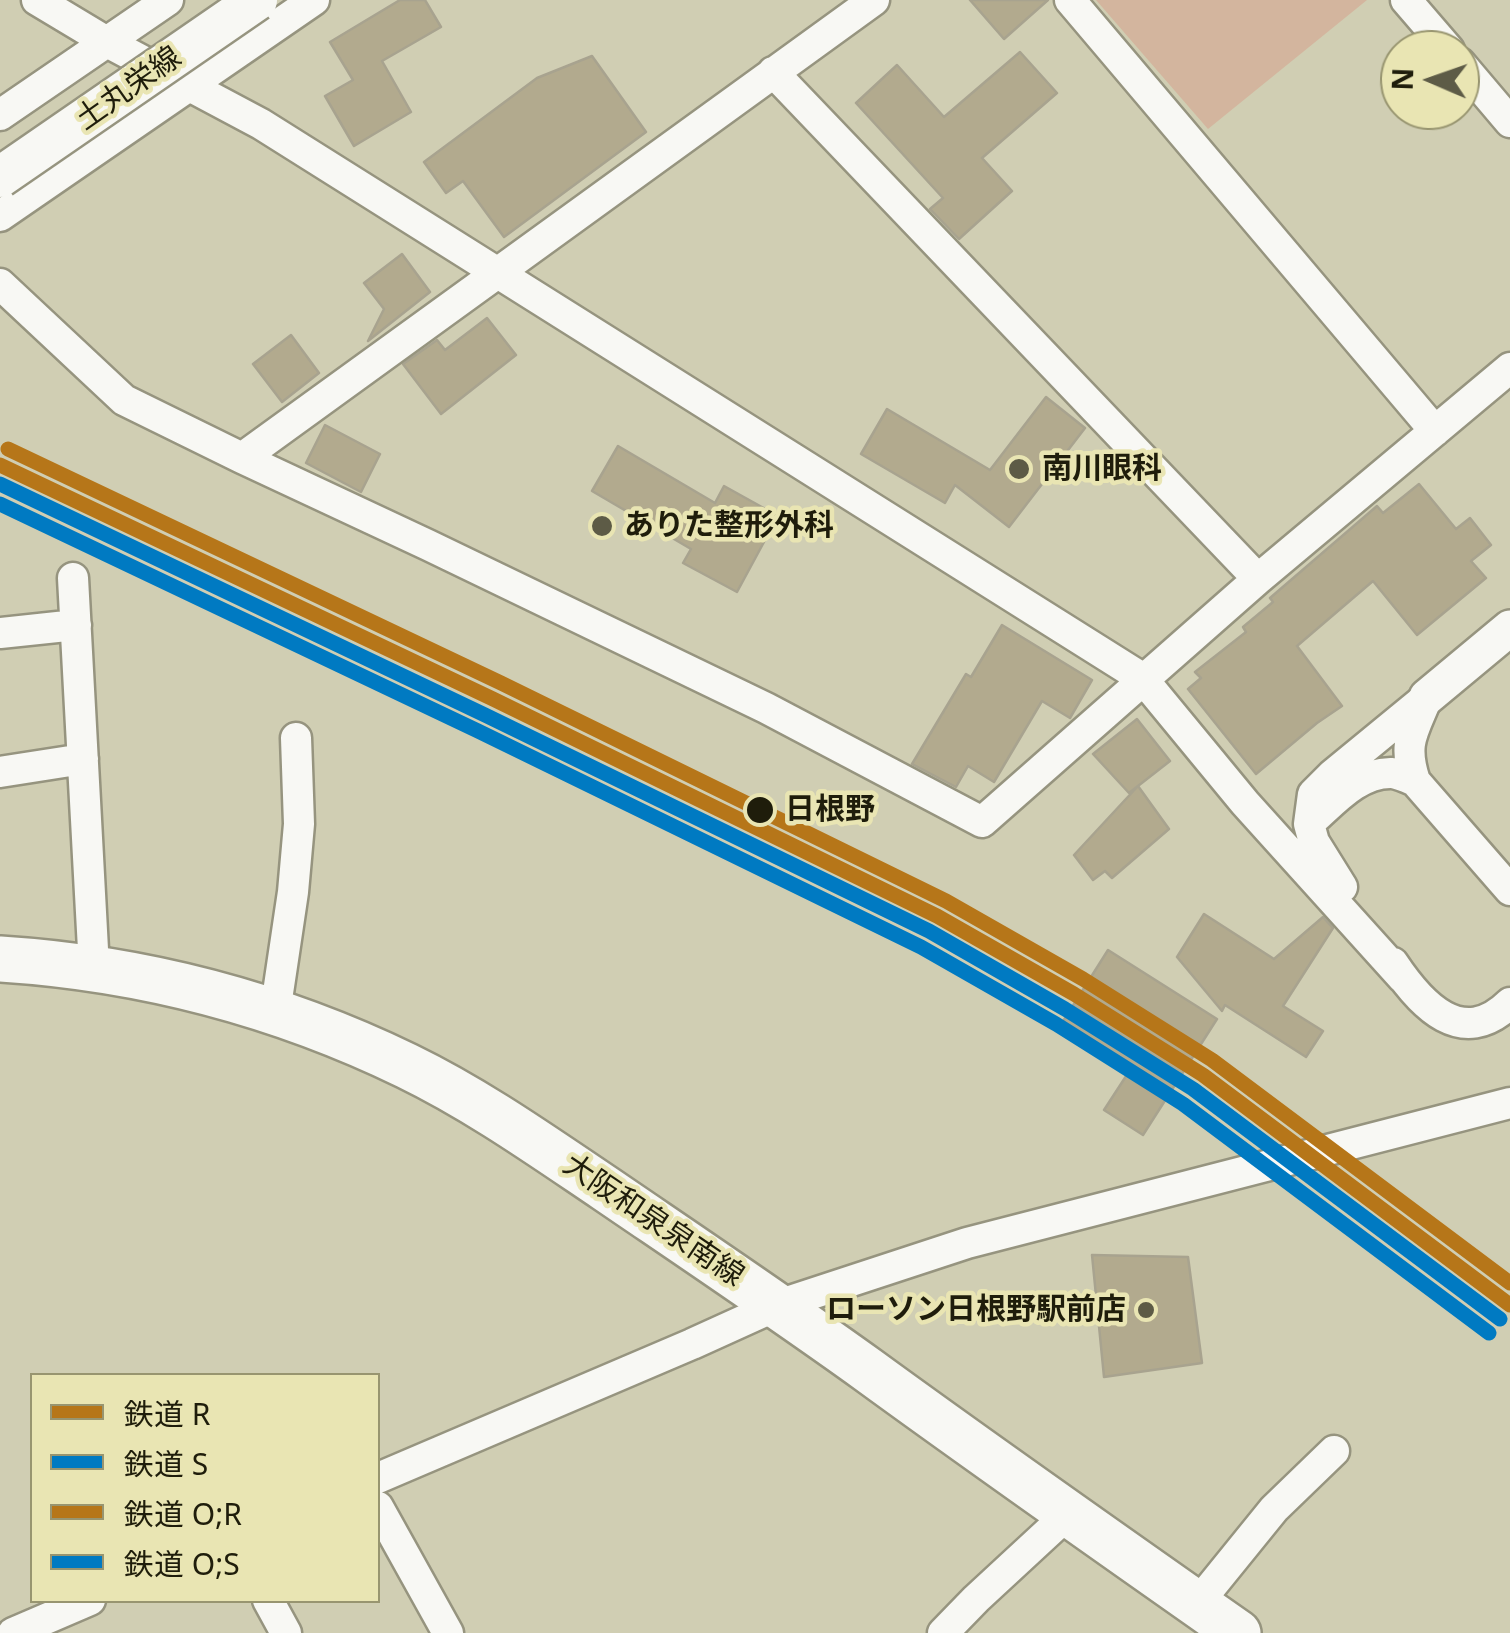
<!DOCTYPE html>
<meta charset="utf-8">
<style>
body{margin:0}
#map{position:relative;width:1510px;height:1633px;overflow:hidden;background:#d0ceb3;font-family:"Noto Sans","Noto Sans JP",sans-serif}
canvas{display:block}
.legend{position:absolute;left:30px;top:1373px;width:350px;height:230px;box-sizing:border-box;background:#e9e5b3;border:2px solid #989570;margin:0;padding:12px 18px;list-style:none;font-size:30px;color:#1f1d0b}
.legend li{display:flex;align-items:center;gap:20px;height:50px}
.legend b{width:50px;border:2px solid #989570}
.north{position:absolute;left:1380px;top:30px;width:100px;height:100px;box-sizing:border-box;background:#e9e5b3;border:2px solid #989570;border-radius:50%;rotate:272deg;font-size:28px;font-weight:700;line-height:40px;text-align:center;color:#1f1d0b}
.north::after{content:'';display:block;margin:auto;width:35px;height:45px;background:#5d5b46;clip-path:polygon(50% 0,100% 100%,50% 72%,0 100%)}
</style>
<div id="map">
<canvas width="1510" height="1633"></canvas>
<ul class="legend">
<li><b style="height:12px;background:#b67619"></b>鉄道 R</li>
<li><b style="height:12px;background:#007ac2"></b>鉄道 S</li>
<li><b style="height:12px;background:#b67619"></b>鉄道 O;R</li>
<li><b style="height:12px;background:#007ac2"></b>鉄道 O;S</li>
</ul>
<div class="north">N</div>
</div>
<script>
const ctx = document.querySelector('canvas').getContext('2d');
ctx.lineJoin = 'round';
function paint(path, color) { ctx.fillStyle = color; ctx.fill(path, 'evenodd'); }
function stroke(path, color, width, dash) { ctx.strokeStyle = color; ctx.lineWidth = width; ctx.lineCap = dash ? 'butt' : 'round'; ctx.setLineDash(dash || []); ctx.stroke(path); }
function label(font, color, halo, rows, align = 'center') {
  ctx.font = font + ' "Noto Sans","Noto Sans JP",sans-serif'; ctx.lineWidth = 9; ctx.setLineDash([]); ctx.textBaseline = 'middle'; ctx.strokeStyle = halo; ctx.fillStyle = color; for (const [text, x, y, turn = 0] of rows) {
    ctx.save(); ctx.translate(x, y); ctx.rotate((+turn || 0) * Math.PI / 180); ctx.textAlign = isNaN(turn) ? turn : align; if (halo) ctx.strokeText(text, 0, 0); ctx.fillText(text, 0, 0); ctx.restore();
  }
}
const green = new Path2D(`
 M1096,0H1367L1208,129Z`);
const building = new Path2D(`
 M400,0H425L441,27L382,61L411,112L354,146L325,96L353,80L330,42Z
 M970,0H1048L1004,39Z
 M1020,52L1057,93L982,158L1012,191L959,239L930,209L943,198L856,103L897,65L944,117Z
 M592,56L646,132L504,237L463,181L446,193L424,162L537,78Z
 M402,254L430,292L368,341L384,309L364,283Z
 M487,318L516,355L441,414L403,364L437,340L445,350Z
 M291,335L319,373L282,402L253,364Z
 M1046,397L1085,428L1009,527L955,485L945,503L861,454L887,409L990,470Z
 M325,425L380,454L361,492L306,463Z
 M618,446L715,503L724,486L778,516L737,592L683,563L691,549L592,491Z
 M1419,484L1456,529L1470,518L1491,545L1471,561L1486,578L1417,635L1373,581L1297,646L1342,706L1317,723L1256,774L1188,689L1201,678L1195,672L1246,632L1243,627L1273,602L1270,598L1377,506L1383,513Z
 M1002,625L1092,680L1070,718L1042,701L994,782L968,766L956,787L912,764L966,674L971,677Z
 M1137,719L1170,761L1129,793L1093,754Z
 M1138,786L1169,829L1112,878L1105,871L1093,880L1074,855Z
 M1204,914L1274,959L1323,917L1333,928L1283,1006L1323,1031L1306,1057L1225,1005L1222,1011L1177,957Z
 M1108,950L1217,1019L1143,1135L1104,1110L1132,1067L1062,1023Z
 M1092,1255L1188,1257L1202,1363L1104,1377Z`);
const minor = new Path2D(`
 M37,0L107,42L261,124L1142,678L1245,803L1403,978
 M1070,0L1435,431
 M1406,0L1449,50
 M1460,63L1510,122
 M773,72L1258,579
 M0,115L168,0
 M0,216L314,0
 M0,284L124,400L242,458L428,545L766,708L982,822L1258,579L1510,368
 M242,458L874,0
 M73,578L94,968
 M0,633L76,625
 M1426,700C1412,734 1403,744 1415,781L1510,890
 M0,772L83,759
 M1315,818C1336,799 1360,772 1392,773C1399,774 1408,778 1415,781
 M1342,887L1314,842L1309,824L1313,794L1332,775L1427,697
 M1393,963C1421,1005 1462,1050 1510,1003
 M275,1013L293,892L299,824L296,738
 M378,1478L692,1344L778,1305L967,1243L1510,1103
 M378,1507L448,1633
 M268,1600L286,1633
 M1197,1604L1274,1509L1334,1451
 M13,1633L90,1600
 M943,1633L976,1599L1069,1513`);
const tertiary = new Path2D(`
 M1427,697L1510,628`);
const primary = new Path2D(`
 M0,959C141,968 279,1004 407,1066C477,1100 542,1146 606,1189C694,1249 782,1308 868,1370C990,1459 1114,1546 1238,1633`);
const secondaryBridge = new Path2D(`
 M0,177L257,0`);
const rail1 = new Path2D(`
 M0,465L493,699L937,916L1074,994L1203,1075L1510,1305`);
const rail2 = new Path2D(`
 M0,484L485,715L929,931L1065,1009L1193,1089L1500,1319`);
const rail3 = new Path2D(`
 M8,449L501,683L946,901L1083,979L1212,1060L1510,1283`);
const rail4 = new Path2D(`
 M0,504L478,731L921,947L1056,1024L1183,1104L1489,1333`);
const markers = [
 [1019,469,12,"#5d5b46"],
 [602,526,12,"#5d5b46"],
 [760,810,15,"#1f1d0b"],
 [1146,1310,10,"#5d5b46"]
];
const streetNames = [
 ["土丸栄線",129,89,-35],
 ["大阪和泉泉南線",653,1221,34]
];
const poiNames = [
 ["南川眼科",1042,469],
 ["ありた整形外科",624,526],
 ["ローソン日根野駅前店",1126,1310,"right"]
];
const stopNames = [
 ["日根野",785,810]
];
paint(green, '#d3b59e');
paint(building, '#b2aa8e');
stroke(building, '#a8a38f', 2.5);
stroke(minor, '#96947f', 35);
stroke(tertiary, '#96947f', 40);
stroke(primary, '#96947f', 50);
stroke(minor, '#f8f8f4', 30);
stroke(tertiary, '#f8f8f4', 35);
stroke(primary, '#f8f8f4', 45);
stroke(secondaryBridge, '#96947f', 45, []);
stroke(secondaryBridge, '#f8f8f4', 40);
stroke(rail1, '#b67619', 15);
stroke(rail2, '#007ac2', 15);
stroke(rail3, '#b67619', 15);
stroke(rail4, '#007ac2', 15);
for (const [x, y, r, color] of markers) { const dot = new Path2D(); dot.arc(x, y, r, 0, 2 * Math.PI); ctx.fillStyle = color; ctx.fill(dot); stroke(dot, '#e9e5b3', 4); }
label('30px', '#1f1d0b', '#e9e5b3', streetNames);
label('bold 30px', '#1f1d0b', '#e9e5b3', poiNames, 'left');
label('bold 30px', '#1f1d0b', '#e9e5b3', stopNames, 'left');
</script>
